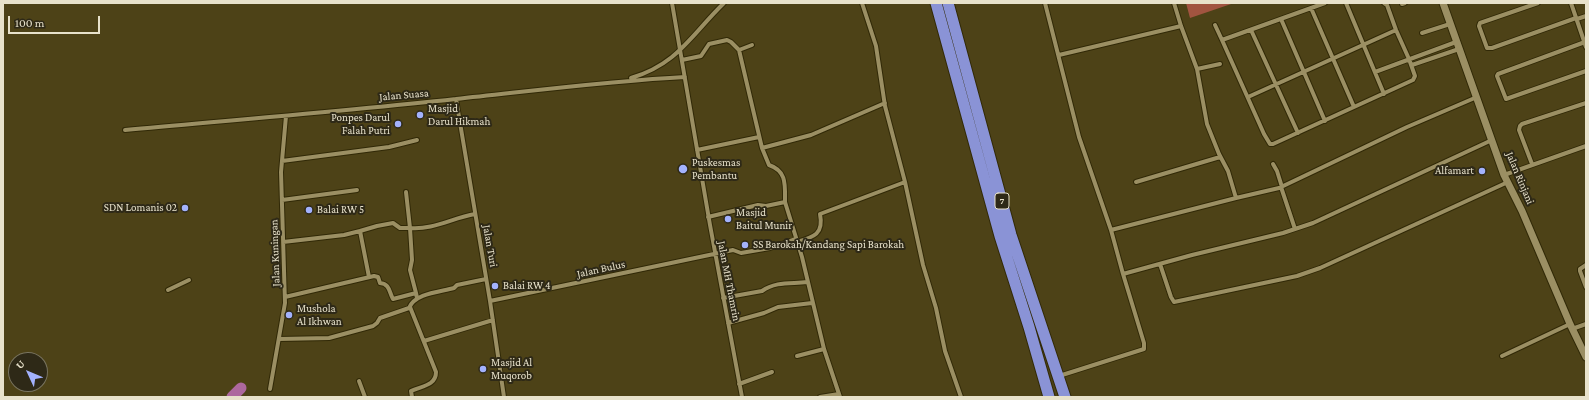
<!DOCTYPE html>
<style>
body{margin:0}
#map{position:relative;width:1589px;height:400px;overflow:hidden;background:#4d4217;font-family:"Crimson Pro",serif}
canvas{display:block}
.frame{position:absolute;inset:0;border:4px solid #e8e2cb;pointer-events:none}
.north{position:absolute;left:8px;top:352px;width:40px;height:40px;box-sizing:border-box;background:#2e2917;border:1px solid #78735f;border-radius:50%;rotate:314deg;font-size:11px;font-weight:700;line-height:16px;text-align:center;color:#e8e2cb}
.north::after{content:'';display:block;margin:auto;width:14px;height:18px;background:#a3b2fd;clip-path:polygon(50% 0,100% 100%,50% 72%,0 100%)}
.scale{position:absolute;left:8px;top:16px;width:92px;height:18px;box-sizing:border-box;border:2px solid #e8e2cb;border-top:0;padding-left:5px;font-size:12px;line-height:14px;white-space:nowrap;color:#e8e2cb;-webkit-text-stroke:3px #2e2917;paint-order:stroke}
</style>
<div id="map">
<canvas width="1589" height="400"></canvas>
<div class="frame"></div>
<div class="north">U</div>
<div class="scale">100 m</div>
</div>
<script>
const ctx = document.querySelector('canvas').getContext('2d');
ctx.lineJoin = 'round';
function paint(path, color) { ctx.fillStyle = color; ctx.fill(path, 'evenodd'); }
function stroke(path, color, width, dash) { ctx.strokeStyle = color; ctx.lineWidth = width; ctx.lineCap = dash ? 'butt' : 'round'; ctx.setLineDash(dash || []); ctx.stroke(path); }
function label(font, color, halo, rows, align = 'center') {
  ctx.font = font + ' "Crimson Pro",serif'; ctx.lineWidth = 4; ctx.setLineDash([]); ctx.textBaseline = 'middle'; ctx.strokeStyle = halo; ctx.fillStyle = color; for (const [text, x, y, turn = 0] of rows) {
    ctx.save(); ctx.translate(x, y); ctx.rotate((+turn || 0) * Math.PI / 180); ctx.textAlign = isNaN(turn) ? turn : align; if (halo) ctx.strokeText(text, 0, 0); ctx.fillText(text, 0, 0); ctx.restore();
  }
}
const green = new Path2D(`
 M1186,3H1234L1190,18Z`);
const river = new Path2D(`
 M232,397L241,388`);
const minor = new Path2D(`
 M672,3L710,225L742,397
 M862,3L876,46L885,106L905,182L923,265L936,308L945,351L961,397
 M1045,3L1079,137L1111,230L1123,274L1144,343V349L1059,376
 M1325,3L1222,40L1264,134L1270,144H1273L1413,80L1415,76L1409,59L1396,30L1387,5L1384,3
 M1346,3L1384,94
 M1538,3L1480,23L1479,26L1487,48H1492L1576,18
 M1571,3L1586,47
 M1402,4L1405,3
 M1311,8L1354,107
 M1281,19L1325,121
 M1577,19L1586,16
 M1215,25L1222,40
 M1251,30L1298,133
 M1422,33L1450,24
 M1585,42L1498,74L1497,76L1506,99L1586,71
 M739,50L752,45
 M1059,55L1181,26
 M682,60L701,56L709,44L727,40L731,42L739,50L762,148L769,165C787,171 785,185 785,202L766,206L758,205L708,217
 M1412,65L1459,49
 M1197,69L1220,64
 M1375,72L1456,42
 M631,78C678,64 691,35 724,3
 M1248,97L1396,30
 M456,99L490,301L504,397
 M125,130C235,120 346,111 456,99C532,91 608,81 685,77
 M762,148L811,135L885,103
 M697,150L759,137
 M282,161L389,147L417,140
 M1273,164L1277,171L1282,187
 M1532,164L1519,130L1520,126L1522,124L1586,103
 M1504,175L1586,146
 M1136,182L1220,157
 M1281,187L1295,229
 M1236,198L1279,188L1407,127L1477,97
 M282,200L357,190
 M785,202L802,257L824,349L840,397
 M1111,230L1236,198L1228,171L1219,154L1207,124L1197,69L1181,26L1174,3
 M360,231L377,226L393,223L400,228H410L406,192
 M283,242L344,235L360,231L369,277
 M797,242C814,237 824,234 820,214L905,182
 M1160,264L1171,297L1174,302L1297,276L1320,268L1508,182
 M1586,265L1580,269V271L1586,287
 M1123,274L1192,255L1283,233L1313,223L1492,140
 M168,290L189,280
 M416,293L410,270L412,260L410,228C433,230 452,218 475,214
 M285,297L374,276L378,277L380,283C390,284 389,292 393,299L416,293L417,298
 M723,298L762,291C776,281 792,284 807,282
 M490,301L733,250L741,253L770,248L796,239
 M410,307L436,372C436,386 421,386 411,391L412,397
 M728,323L764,313L778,307L812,303
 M1572,329L1586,324
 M279,339L329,338L373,326L377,323L380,318L409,308C415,293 440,292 454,288L457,285L486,279
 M424,341L493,320
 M797,356L824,349
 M1502,356L1570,324
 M359,381L365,397
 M739,384L772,372
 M270,389L285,303L281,172L286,116
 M820,397L839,394`);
const tertiary = new Path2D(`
 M1443,3L1504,175L1522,211L1570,324L1586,357`);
const trunk = new Path2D(`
 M936,3L1000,236L1029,327L1049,397
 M948,3L1011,235L1065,397`);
const markers = [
 [420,115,4,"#a3b2fd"],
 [398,124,4,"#a3b2fd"],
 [683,169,5,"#a3b2fd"],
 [1482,171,4,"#a3b2fd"],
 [185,208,4,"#a3b2fd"],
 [309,210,4,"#a3b2fd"],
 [728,219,4,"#a3b2fd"],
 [745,245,4,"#a3b2fd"],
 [495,286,4,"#a3b2fd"],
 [289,315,4,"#a3b2fd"],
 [483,369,4,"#a3b2fd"]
];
const shields = [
 [1002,201,14]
];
const shieldNames = [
 ["7",1002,201]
];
const streetNames = [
 ["Jalan Suasa",404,95,-5],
 ["Jalan Rinjani",1520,178,67],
 ["Jalan Turi",490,246,80],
 ["Jalan Kuningan",275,253,-92],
 ["Jalan Bulus",601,269,-12],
 ["Jalan MH Thamrin",729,281,79]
];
const poiNames = [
 ["Masjid",428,109],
 ["Darul Hikmah",428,122],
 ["Ponpes Darul",390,118,"right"],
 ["Falah Putri",390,131,"right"],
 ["Puskesmas",692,163],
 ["Pembantu",692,176],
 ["Alfamart",1474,171,"right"],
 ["SDN Lomanis 02",177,208,"right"],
 ["Balai RW 5",317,210],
 ["Masjid",736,213],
 ["Baitul Munir",736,226],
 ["SS Barokah/Kandang Sapi Barokah",753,245],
 ["Balai RW 4",503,286],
 ["Mushola",297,309],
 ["Al Ikhwan",297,322],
 ["Masjid Al",491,363],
 ["Muqorob",491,376]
];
paint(green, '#a15440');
stroke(river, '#ad689e', 11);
stroke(minor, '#312907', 6);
stroke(tertiary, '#312907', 9);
stroke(trunk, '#312907', 13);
stroke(minor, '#9b8f63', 4);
stroke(tertiary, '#9b8f63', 7);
stroke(trunk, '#8a93d6', 11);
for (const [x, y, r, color] of markers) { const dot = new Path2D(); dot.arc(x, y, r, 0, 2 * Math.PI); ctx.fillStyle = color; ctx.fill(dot); stroke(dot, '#2e2917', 1.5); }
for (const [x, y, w] of shields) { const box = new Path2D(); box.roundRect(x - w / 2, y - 8, w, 16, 3); ctx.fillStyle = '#2e2917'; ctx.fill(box); stroke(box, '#e8e2cb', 1); }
label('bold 10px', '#e8e2cb', null, shieldNames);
label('11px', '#e8e2cb', '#2e2917', streetNames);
label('11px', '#e8e2cb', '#2e2917', poiNames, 'left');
</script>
